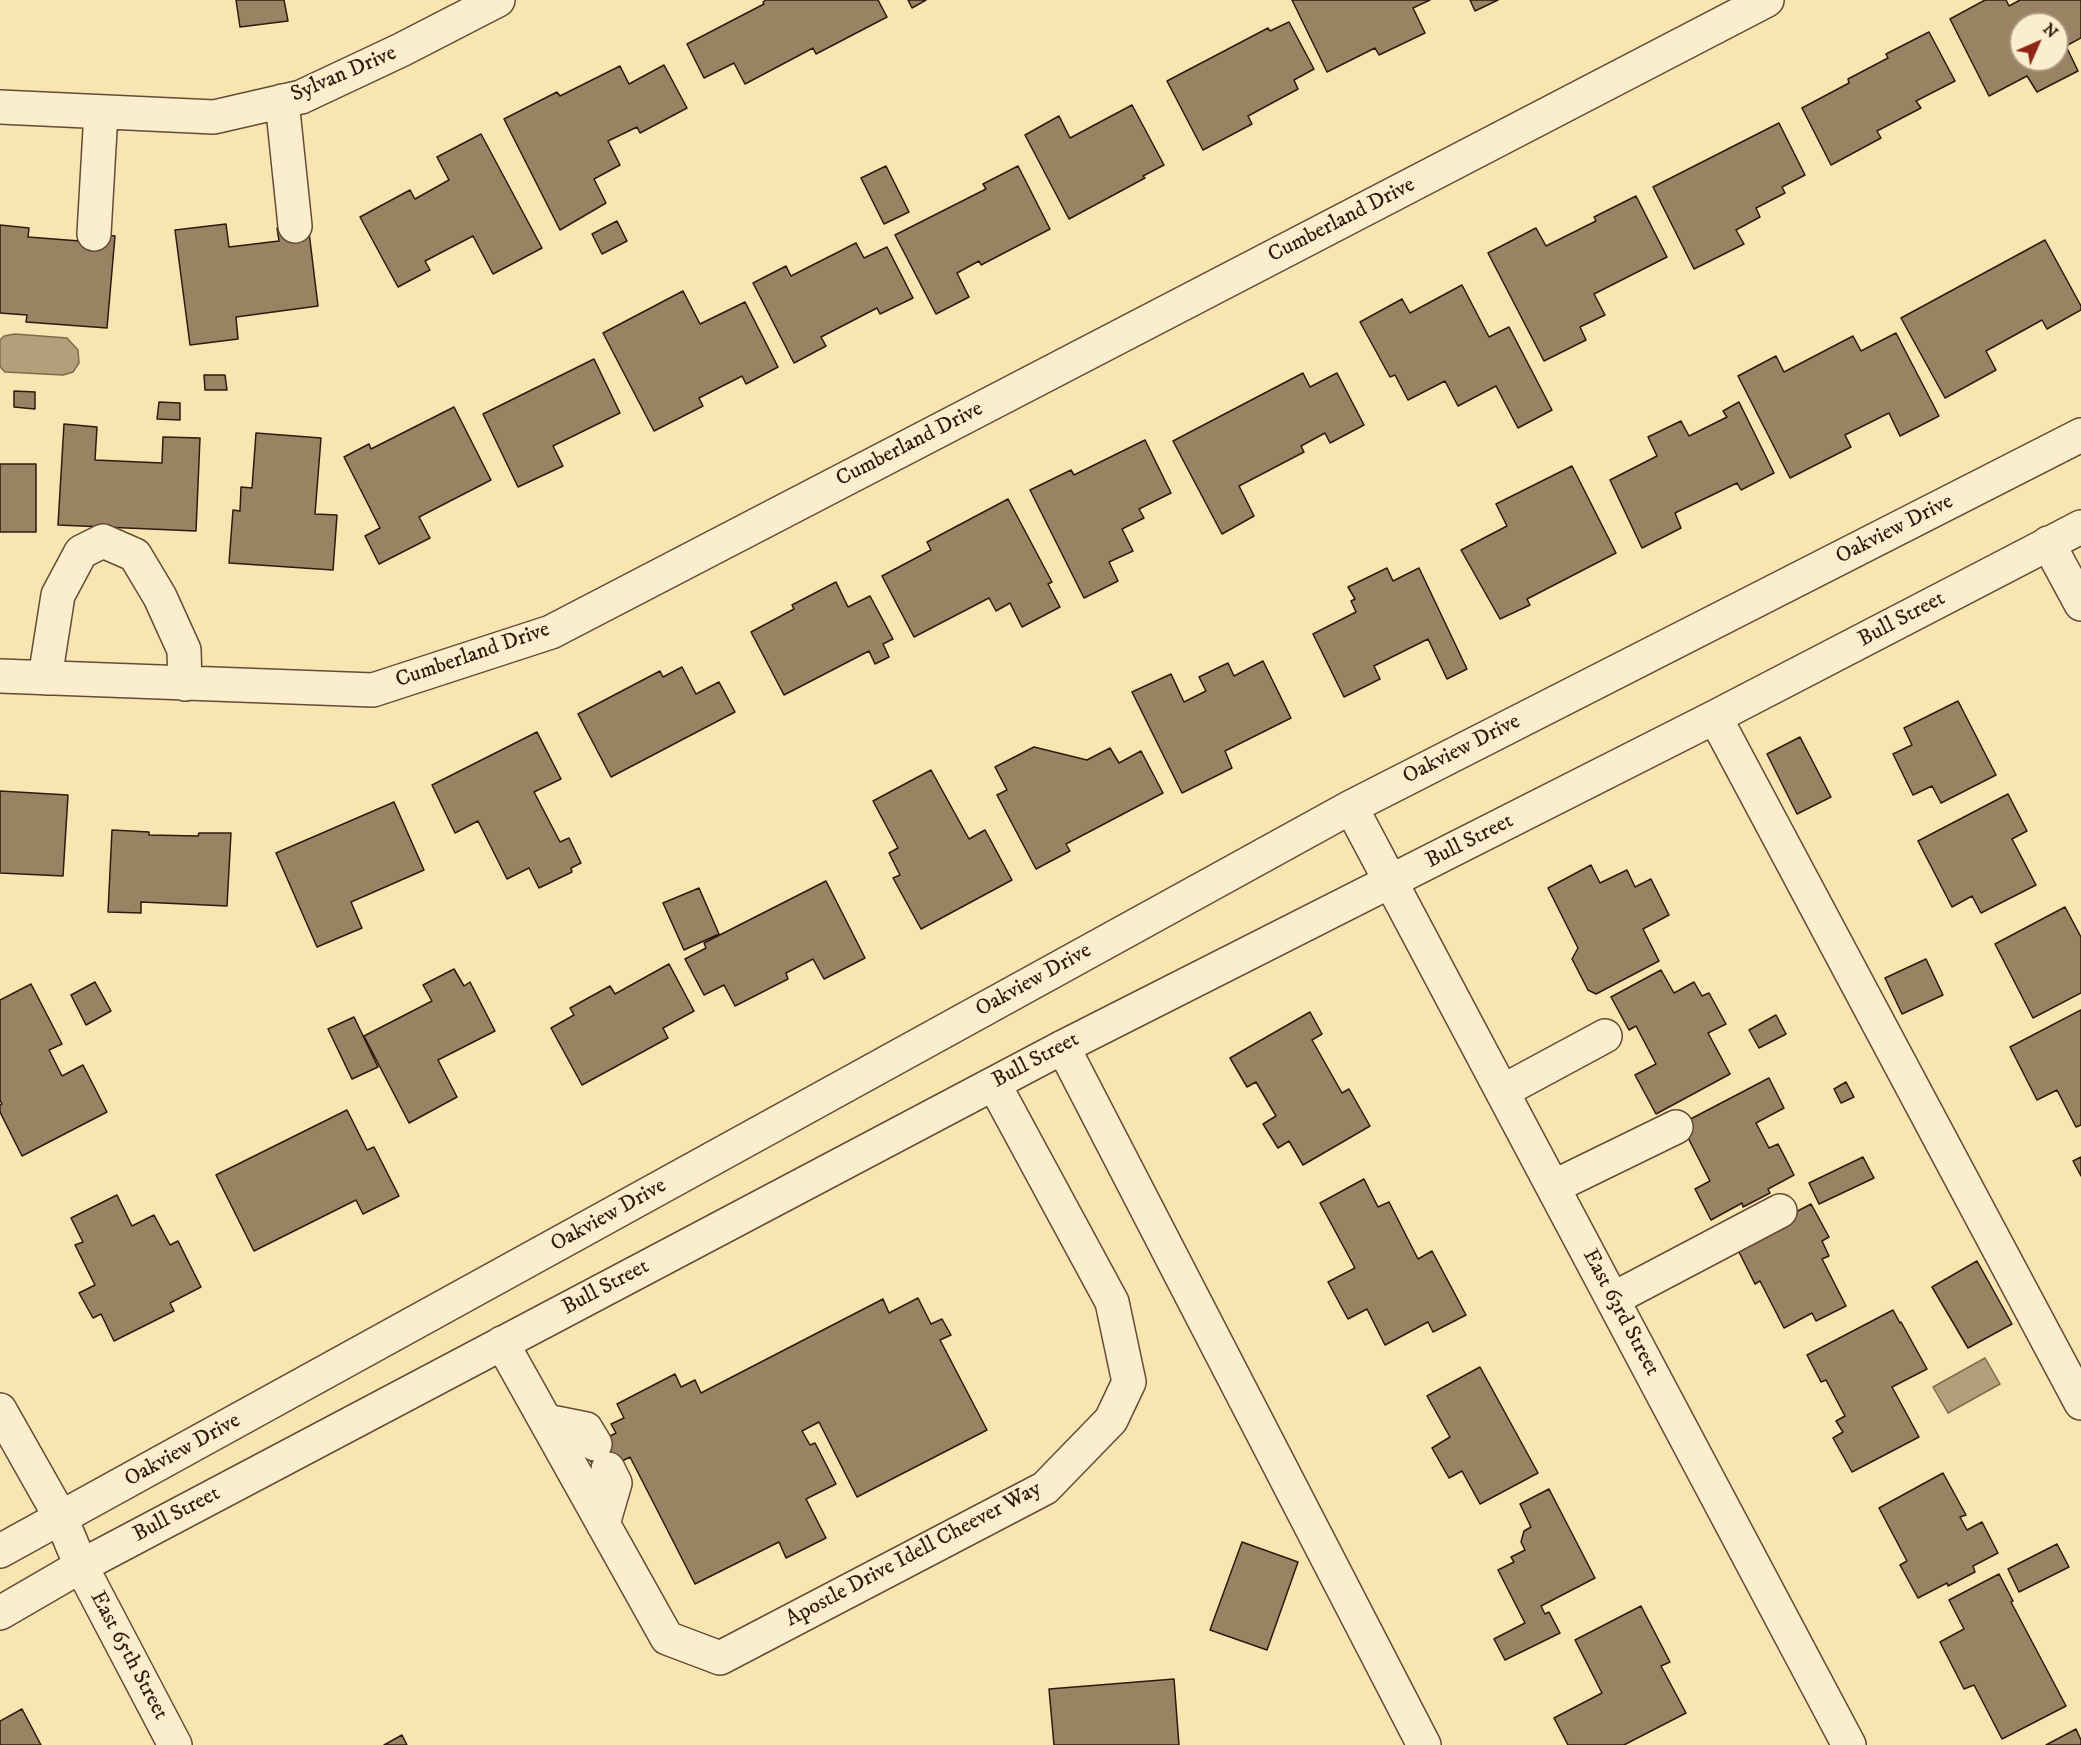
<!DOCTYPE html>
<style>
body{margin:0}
#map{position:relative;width:2081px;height:1745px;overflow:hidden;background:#f8e5b2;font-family:"IM FELL DW Pica",serif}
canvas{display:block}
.north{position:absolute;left:2009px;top:12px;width:60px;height:60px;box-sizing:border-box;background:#faeecd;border:2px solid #aa9880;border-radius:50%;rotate:45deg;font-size:16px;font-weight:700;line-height:24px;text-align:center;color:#32180d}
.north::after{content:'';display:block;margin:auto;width:21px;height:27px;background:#8f2418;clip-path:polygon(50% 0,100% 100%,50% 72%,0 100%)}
</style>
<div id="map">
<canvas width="2081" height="1745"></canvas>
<div class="north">N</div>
</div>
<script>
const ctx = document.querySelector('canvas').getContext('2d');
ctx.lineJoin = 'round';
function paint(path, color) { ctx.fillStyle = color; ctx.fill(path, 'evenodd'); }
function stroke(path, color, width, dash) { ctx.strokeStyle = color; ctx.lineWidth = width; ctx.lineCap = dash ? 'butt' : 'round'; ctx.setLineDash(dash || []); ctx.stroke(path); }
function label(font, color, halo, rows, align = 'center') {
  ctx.font = font + ' "IM FELL DW Pica",serif'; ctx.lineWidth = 4.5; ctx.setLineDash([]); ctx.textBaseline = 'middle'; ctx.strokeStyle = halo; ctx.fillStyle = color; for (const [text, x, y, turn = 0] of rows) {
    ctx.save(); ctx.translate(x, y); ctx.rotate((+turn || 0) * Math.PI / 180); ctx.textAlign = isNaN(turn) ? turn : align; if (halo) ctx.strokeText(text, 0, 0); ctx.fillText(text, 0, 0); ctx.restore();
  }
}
const water = new Path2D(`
 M15,334L67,338L78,350L79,363L73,372L63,375L5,372L0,367V340L4,336Z
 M1985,1358L2000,1384L1948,1413L1933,1387Z`);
const building = new Path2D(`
 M236,0H284L288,21L240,27Z
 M766,0H878L887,17L816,54L813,48L745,84L734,63L704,78L687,44L764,4L763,2Z
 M908,0H926L912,8Z
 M1292,0H1430L1413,8L1425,33L1379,55L1375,48L1327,72Z
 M1470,0H1498L1475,11Z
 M1985,0H2006L2009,6L2020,0H2081V38L2066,46L2078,71L2037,92L2027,76L1989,96L1950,19ZM2021,24H2057V60H2021Z
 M1289,22L1314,69L1294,80L1298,89L1248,116L1252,124L1203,150L1167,81L1268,28L1270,31Z
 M1929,32L1955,81L1916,101L1921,108L1877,131L1881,138L1831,165L1802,108L1849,83L1848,79L1888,58L1886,54Z
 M664,65L687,108L640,133L637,127L608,141L620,165L594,179L606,203L560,230L504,119L557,92L560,96L620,66L629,84Z
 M1132,105L1164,165L1143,176L1145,178L1069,219L1025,135L1059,116L1070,138Z
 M1779,123L1805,175L1782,187L1785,193L1756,208L1760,217L1736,230L1744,244L1694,269L1653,187Z
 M481,134L542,248L493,274L473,236L425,261L430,270L398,287L360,217L410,190L415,199L449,180L437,157Z
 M886,166L909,212L884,224L861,178Z
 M1018,166L1050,229L981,265L979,261L957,273L969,297L936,314L895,235L986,189L983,184Z
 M1636,196L1667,257L1594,294L1605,315L1580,327L1586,340L1544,361L1488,253L1536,228L1546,246L1596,221L1594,217Z
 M617,221L627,241L602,254L592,234Z
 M226,224L229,247L279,241L277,228L308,224L318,306L236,317L238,339L190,345L175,230Z
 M0,225L29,228L28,237L80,241V233L115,236L107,328L26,322L27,315L0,313Z
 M2045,240L2081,306V310L2047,329L2042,320L1986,351L1996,370L1945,398L1901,318Z
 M856,243L864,258L887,247L913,298L880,314L877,308L821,337L826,346L794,363L753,283L786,266L791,276Z
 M1462,285L1489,337L1509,327L1552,410L1518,428L1496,386L1458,406L1445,381L1408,400L1395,375L1390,377L1360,322L1402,299L1410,313Z
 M683,291L700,324L745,302L778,367L746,384L742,376L699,398L703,406L654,431L603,333Z
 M1896,333L1939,416L1900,436L1889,413L1845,435L1851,447L1790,478L1738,376L1776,356L1784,372L1853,336L1861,351Z
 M594,359L620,413L553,446L563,466L518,487L483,414Z
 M1303,373L1310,387L1337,373L1364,425L1330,443L1325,433L1301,446L1304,452L1239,486L1254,516L1222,534L1173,441Z
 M204,375H225L227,390H205Z
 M14,391L35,392V409L14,407Z
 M159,402L180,403V420L157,419Z
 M1739,402L1774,473L1741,490L1737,483L1675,513L1681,528L1642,548L1610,480L1657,456L1648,437L1681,421L1689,436L1727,417L1723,411Z
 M454,407L491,480L419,517L430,538L379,564L365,536L380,528L344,457L369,444L371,449Z
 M64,424L97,427L95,460L162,463L163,437L200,438L196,531L58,525Z
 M256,433L321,438L315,514L337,515L333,570L229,563L233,510L240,511L241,487L252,488Z
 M1145,440L1171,493L1139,509L1144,518L1122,529L1133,551L1109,562L1118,581L1084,598L1030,490L1071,470L1074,475Z
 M0,464H36V532H0Z
 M1572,466L1616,553L1527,599L1530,605L1500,619L1461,550L1507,526L1496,504Z
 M1008,499L1052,582L1048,584L1060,607L1022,627L1010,603L996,611L989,598L914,637L882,576L931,550L927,542Z
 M1387,568L1393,581L1419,568L1467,669L1447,679L1428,639L1374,666L1380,679L1344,697L1313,634L1356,612L1351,601L1355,599L1348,587Z
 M836,582L848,607L870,596L893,639L883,644L889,657L875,664L869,651L784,695L751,632L794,609L792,605Z
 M1263,661L1291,718L1225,751L1232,768L1182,793L1132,692L1171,674L1184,702L1206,691L1199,677L1228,663L1234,676Z
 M682,667L696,694L719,682L735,712L611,777L578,714L660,671L663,677Z
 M1958,701L1996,775L1941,803L1932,786L1913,795L1893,754L1912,745L1904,728Z
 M537,732L561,779L534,792L560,842L569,838L581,863L571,868L572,872L539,888L529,868L507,879L478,821L455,833L432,785Z
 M1800,737L1831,797L1797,814L1767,754Z
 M1034,747L1087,760L1110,748L1119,763L1141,751L1163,793L1066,844L1070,851L1036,869L997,795L1007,790L995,767Z
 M931,770L969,839L985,830L1012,880L921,929L893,878L900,875L889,853L898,848L873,801Z
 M0,791L68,795L63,876L0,873Z
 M2008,794L2027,831L2012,839L2036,885L1981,913L1972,896L1952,907L1918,841Z
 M394,802L424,870L351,902L362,928L317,947L276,853Z
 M112,830L149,832V835L198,836L199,833H231L227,906L141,902V913L108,912Z
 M1591,865L1600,883L1627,870L1635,887L1651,879L1669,915L1643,929L1659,961L1596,994L1588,990L1572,959L1578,948L1548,888Z
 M826,881L865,958L824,979L813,959L786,973L788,979L735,1006L724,985L704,995L685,959L706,948L704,943Z
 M699,888L719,934L684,950L663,903Z
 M2065,907L2081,937V993L2033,1018L1995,944Z
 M1926,959L1943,995L1902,1014L1885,978Z
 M669,964L694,1011L663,1028L668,1038L582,1085L551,1028L574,1015L570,1008L610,986L615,994Z
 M454,969L464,986L470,982L495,1031L438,1060L457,1097L409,1123L364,1036L432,1001L423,985Z
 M1661,970L1674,993L1694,982L1702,996L1709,993L1726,1024L1708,1033L1730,1074L1656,1114L1635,1075L1656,1064L1636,1026L1629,1030L1611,997Z
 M95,982L111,1011L86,1025L71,995Z
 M31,984L62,1044L49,1050L62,1076L83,1065L107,1112L22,1156L0,1112V1105L2,1104L0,1100V1000Z
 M2081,1010V1125L2076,1127L2057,1090L2037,1100L2010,1047Z
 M1310,1012L1322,1034L1312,1040L1342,1093L1349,1089L1370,1126L1303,1165L1289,1141L1278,1148L1263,1124L1276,1116L1256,1082L1247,1087L1230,1058Z
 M1776,1015L1786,1034L1759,1048L1749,1030Z
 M354,1017L378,1067L352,1079L328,1029Z
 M1769,1078L1784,1108L1756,1123L1769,1148L1778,1144L1794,1175L1768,1189L1770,1193L1743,1207L1742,1203L1711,1220L1695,1189L1710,1181L1681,1124Z
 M1846,1082L1854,1097L1841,1103L1834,1089Z
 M347,1110L367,1150L374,1147L399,1196L363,1214L356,1200L254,1251L216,1175Z
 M1863,1157L1874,1178L1819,1204L1809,1183Z
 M2081,1157V1176L2073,1161Z
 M1364,1179L1378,1207L1389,1202L1418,1259L1432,1251L1466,1315L1433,1332L1428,1322L1385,1345L1367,1309L1348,1319L1328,1282L1355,1268L1320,1203Z
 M117,1195L132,1226L154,1215L170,1245L178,1241L201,1287L170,1303L174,1311L114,1341L101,1314L93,1318L79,1293L95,1285L75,1245L83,1242L71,1218Z
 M1811,1204L1829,1237L1822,1241L1829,1256L1822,1259L1846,1306L1816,1321L1812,1313L1784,1328L1760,1281L1755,1284L1735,1244Z
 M1977,1261L2012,1324L1968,1348L1932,1287Z
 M918,1298L931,1324L942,1319L951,1335L940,1340L987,1430L857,1497L819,1422L802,1431L810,1445L815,1443L836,1484L806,1499L826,1538L786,1558L779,1542L695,1584L630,1457L597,1474L585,1449L616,1433L611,1424L624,1418L617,1404L675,1374L681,1387L695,1380L701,1393L883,1299L889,1313Z
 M1893,1310L1900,1323L1901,1322L1927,1369L1892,1387L1919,1437L1852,1472L1833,1438L1843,1432L1836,1421L1845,1416L1826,1380L1821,1382L1807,1355Z
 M1480,1367L1538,1473L1480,1504L1462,1471L1449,1478L1432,1448L1450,1437L1427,1396Z
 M1943,1473L1966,1515L1960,1517L1967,1530L1982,1522L1998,1553L1973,1566L1975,1572L1948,1586L1947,1583L1918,1598L1900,1565L1907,1561L1879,1508Z
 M1549,1489L1595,1578L1541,1606L1545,1614L1549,1612L1560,1633L1505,1660L1494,1639L1525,1623L1498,1570L1514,1562L1511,1557L1525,1550L1521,1542L1524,1531L1531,1527L1520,1504Z
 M1242,1542L1298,1562L1267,1650L1210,1630Z
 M2057,1544L2069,1567L2019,1592L2008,1569Z
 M1999,1574L2013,1601L2011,1602L2066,1706L2002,1739L1974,1685L1964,1689L1940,1642L1964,1629L1949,1600Z
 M1641,1606L1670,1662L1661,1666L1686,1713L1624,1745H1568L1554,1718L1602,1693L1575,1640Z
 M1174,1679L1179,1745H1054L1049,1689Z
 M22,1709L41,1745H0V1721Z
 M2076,1729L2081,1740V1745H2046Z
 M402,1735L407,1745H384Z`);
const minor = new Path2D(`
 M282,101L295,226
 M0,107L214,117L301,97L401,50L498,0
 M94,234L101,112
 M2048,543L2081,604
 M0,676L373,690L551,632L1767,0
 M45,678L58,595L81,552L103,541L135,555L160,597L184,650L185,684
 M1715,717L2081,1403
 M1351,807L1849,1745
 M1063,1047L1424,1745
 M1503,1091L1605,1036
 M1553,1187L1676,1127
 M1613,1299L1780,1211
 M502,1343L667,1638L720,1658L1045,1488L1111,1420L1129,1382L1112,1302L994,1084
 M0,1410L61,1518L81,1566L175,1745
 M546,1421L586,1429L595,1444
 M603,1524L615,1483L608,1469
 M0,1551L1351,807L2081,435
 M0,1613L81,1566L1063,1047L1715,717L2081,527`);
const streetNames = [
 ["Sylvan Drive",344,75,-23],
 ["Cumberland Drive",1342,221,-27],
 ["Cumberland Drive",910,445,-27],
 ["Oakview Drive",1895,530,-27],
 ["Bull Street",1902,620,-28],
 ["Cumberland Drive",473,656,-19],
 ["Oakview Drive",1462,750,-27],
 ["Bull Street",1470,842,-27],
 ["Oakview Drive",1034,981,-29],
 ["Bull Street",1036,1061,-28],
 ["Oakview Drive",609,1216,-29],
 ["Bull Street",606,1288,-28],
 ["East 63rd Street",1620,1313,62],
 ["Oakview Drive",183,1451,-29],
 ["Bull Street",177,1515,-28],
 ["Apostle Drive Idell Cheever Way",914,1555,-28],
 ["East 65th Street",128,1656,62]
];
paint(water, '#b59f7a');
stroke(water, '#81694e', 1.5);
paint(building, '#998363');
stroke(building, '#32180d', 1.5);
stroke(minor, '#644b36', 36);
stroke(minor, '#faeecd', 33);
label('22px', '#32180d', '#faeecd', streetNames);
</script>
